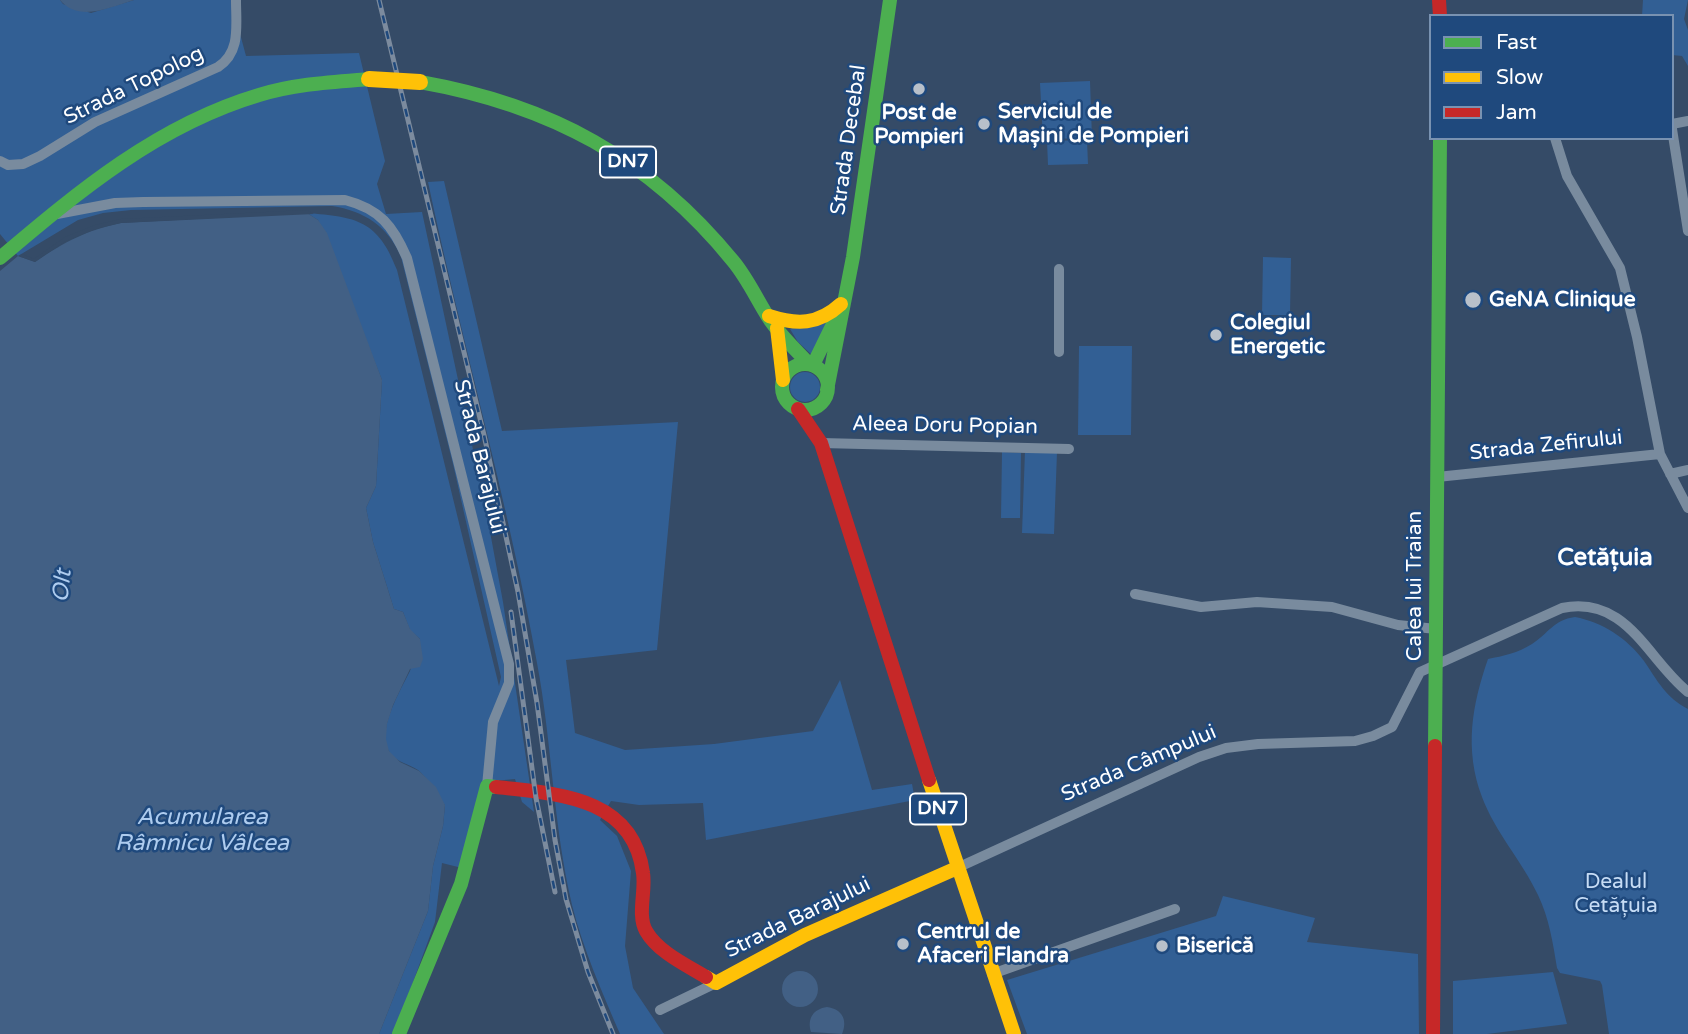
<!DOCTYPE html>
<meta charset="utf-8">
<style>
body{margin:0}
#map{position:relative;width:1688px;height:1034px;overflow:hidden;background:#354b67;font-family:"Varela Round",sans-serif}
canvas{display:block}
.legend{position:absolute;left:1429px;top:14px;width:245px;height:126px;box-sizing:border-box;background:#1f497d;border:2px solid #7992b1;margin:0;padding:9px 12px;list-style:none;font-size:21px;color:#fff}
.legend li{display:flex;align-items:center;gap:14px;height:35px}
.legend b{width:35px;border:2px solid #7992b1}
</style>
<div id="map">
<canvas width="1688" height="1034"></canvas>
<ul class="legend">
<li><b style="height:9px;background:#4caf50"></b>Fast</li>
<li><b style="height:9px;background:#ffc107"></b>Slow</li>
<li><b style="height:9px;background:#c62828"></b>Jam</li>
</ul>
</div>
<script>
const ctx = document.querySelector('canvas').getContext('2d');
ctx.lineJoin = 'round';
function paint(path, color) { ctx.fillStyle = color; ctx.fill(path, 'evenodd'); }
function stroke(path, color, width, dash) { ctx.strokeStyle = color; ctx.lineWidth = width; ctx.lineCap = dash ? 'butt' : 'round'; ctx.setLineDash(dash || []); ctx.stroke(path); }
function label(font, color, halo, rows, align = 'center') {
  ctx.font = font + ' "Varela Round",sans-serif'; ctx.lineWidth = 5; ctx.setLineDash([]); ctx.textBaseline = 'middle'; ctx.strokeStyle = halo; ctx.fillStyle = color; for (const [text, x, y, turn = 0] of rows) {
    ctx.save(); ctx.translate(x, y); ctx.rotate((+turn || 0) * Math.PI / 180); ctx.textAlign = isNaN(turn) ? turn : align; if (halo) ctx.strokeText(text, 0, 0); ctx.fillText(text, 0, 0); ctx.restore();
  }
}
const green = new Path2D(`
 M0,0H60L63,4L91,13L134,0H231L246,56L359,53L385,161L377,184L386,214L422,212L486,510L503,602L534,812L522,802L515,779L483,782L462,868L442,863L435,922L394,1034H379L428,911L433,866L443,826L445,805C437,795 428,778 418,770C409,764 398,763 390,753C375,732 400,691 410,671C414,661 416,650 420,639L410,630L403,612L394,609L373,542L366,508L376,486L382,380L318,220L307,213C356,217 378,220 397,270L499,686L501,677L453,464L401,257C388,226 364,211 332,206L131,210L103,213L78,220L18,256L0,234Z
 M1643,0H1688L1684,19L1688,30V66L1682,56L1672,55V16H1642Z
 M1090,81L1092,138L1043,139L1040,83Z
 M1087,140L1088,164L1048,165L1047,141Z
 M444,181L502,431L678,422L657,650L566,660L575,733L625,750L714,744L813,731L840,680L872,790L912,784L915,800L706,840L703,803L639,805L611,801L600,820L617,836L631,871L625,946L633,988L664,1034H620C602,992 583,949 572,905C553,825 552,743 537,663C508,501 462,343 428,182Z
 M1263,257L1291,258L1290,315H1262Z
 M827,322L812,355L798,342L790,329Z
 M1079,346H1132L1131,435H1078Z
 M790 387a15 15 0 1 1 30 0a15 15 0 1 1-30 0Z
 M1025,451L1057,452L1054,534L1022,533Z
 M1002,452L1021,453L1020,518H1001Z
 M1575,617C1602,622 1627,638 1644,661C1657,680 1666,698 1688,709V1034H1609L1602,985L1600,981L1560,973L1557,968C1553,943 1549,918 1538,895C1522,861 1495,832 1482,797C1464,749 1472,705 1488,659C1503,656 1518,653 1532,644C1548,634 1553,620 1575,617Z
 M1223,896L1315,918L1307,942L1418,954L1419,1034H1027L1007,980L1216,916Z
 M1553,972L1567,1024L1487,1034H1453V981Z`);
const water = new Path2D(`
 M60,0H134C110,7 79,23 60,0Z
 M307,213L318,220L327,233L382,380L376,486L366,508L373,542L394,609L403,612L410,629L420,639L423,659L420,667L410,669L393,705L387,724L386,739L389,751L400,762L419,771L436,787L445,805L443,826L433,866L428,911L379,1034H0V271L18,256L35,262C66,241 85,231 121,223Z
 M782 989a18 18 0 1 1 36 0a18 18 0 1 1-36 0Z
 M827,1007C842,1009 848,1020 842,1034L811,1032C807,1019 813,1009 827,1007Z`);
const pier = new Path2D(`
 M307,210L314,214L121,223L96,229L66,241L35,262L18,256L22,254L34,259L65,237L95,225L121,219Z`);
const street = new Path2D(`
 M1672,124L1688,121
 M1672,129L1688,231
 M1555,138L1567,176L1620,268L1637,337L1660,454L1688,508
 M0,161L8,165L23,164L40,156L95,122L218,67C241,52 236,26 236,0
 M57,214L115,203L143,202L345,200C380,209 393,226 407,258L509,664V683L493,722L487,786
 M1059,269V352
 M821,443L1069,449
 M1670,474L1688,470
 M1437,477L1660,454
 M1135,594L1201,607L1257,602L1332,607L1398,625L1436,629
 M957,868L1199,757L1226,748L1258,744L1355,741L1373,736L1392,727L1420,672L1562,608C1627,595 1647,659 1688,692
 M992,974L1175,909
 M660,1010L716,983`);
const fast = new Path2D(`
 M420,82C550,105 649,158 733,261C748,279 757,300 770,320C781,336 796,350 809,364
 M0,258C79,191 158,125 259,95C294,84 332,82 369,79
 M782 387a23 23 0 1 1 46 0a23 23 0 1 1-46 0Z
 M813,365L835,320
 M827,390L853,257L890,0
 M1435,746L1440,138
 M399,1034L461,884L487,786L496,787`);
const slow = new Path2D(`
 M769,316C797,325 818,325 841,304
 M777,328L783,380
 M929,780L1014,1034
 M706,977L716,983L805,935L957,868`);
const jam = new Path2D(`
 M1439,0L1440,16
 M798,409L821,443L929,780
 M496,787C559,794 633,797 643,873C646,891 637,915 646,931C658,952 686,965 706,977
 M1433,1034L1435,746`);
const rail = new Path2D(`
 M379,0L484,435L518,592L537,703L555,840L566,899L588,972L613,1034
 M511,612L536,798L555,892`);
const slowBridge = new Path2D(`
 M369,79L420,82`);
const markers = [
 [919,89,7,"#b8c0ca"],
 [984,124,7,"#b8c0ca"],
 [1473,300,9,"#b8c0ca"],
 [1216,335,7,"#b8c0ca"],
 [903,944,7,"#b8c0ca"],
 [1162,946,7,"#b8c0ca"]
];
const shields = [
 [628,162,56],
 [938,809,56]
];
const shieldNames = [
 ["DN7",628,162],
 ["DN7",938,809]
];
const streetNames = [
 ["Strada Topolog",134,86,-26],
 ["Strada Decebal",849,140,-82],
 ["Aleea Doru Popian",945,426,1],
 ["Strada Zefirului",1546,446,-6],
 ["Strada Barajului",479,457,76],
 ["Calea lui Traian",1415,586,-90],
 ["Strada Câmpului",1139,764,-23],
 ["Strada Barajului",798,918,-26]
];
const poiNames = [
 ["Serviciul de",998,112],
 ["Mașini de Pompieri",998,136],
 ["Post de",919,113,"center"],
 ["Pompieri",919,137,"center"],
 ["GeNA Clinique",1489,300],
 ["Colegiul",1230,323],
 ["Energetic",1230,347],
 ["Centrul de",917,932],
 ["Afaceri Flandra",917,956],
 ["Biserică",1176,946]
];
const parkNames = [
 ["Dealul",1616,882],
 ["Cetățuia",1616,906]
];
const waterNames = [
 ["Olt",63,586,-84],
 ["Acumularea",202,818],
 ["Râmnicu Vâlcea",202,844]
];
const quarterNames = [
 ["Cetățuia",1605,559]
];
paint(green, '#325f94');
paint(water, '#426085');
paint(pier, '#354b67');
stroke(street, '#798b9e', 10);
stroke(fast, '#4caf50', 14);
stroke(slow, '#ffc107', 14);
stroke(jam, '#c62828', 14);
stroke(rail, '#7c8b9e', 5);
stroke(rail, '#1f497d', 2.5, [8]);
stroke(slowBridge, '#ffc107', 16);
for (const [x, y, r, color] of markers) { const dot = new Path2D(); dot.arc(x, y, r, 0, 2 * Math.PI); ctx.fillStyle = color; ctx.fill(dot); stroke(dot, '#1f497d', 2.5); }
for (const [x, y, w] of shields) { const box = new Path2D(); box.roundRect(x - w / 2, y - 15.5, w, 31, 5); ctx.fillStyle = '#1f497d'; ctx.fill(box); stroke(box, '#fff', 2); }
label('bold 19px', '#fff', null, shieldNames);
label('21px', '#fff', '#1f497d', streetNames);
label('bold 21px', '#fff', '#1f497d', poiNames, 'left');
label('21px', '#c6dcf5', '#1f497d', parkNames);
label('italic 23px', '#aeccef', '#1f497d', waterNames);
label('bold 24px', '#fff', '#1f497d', quarterNames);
</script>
